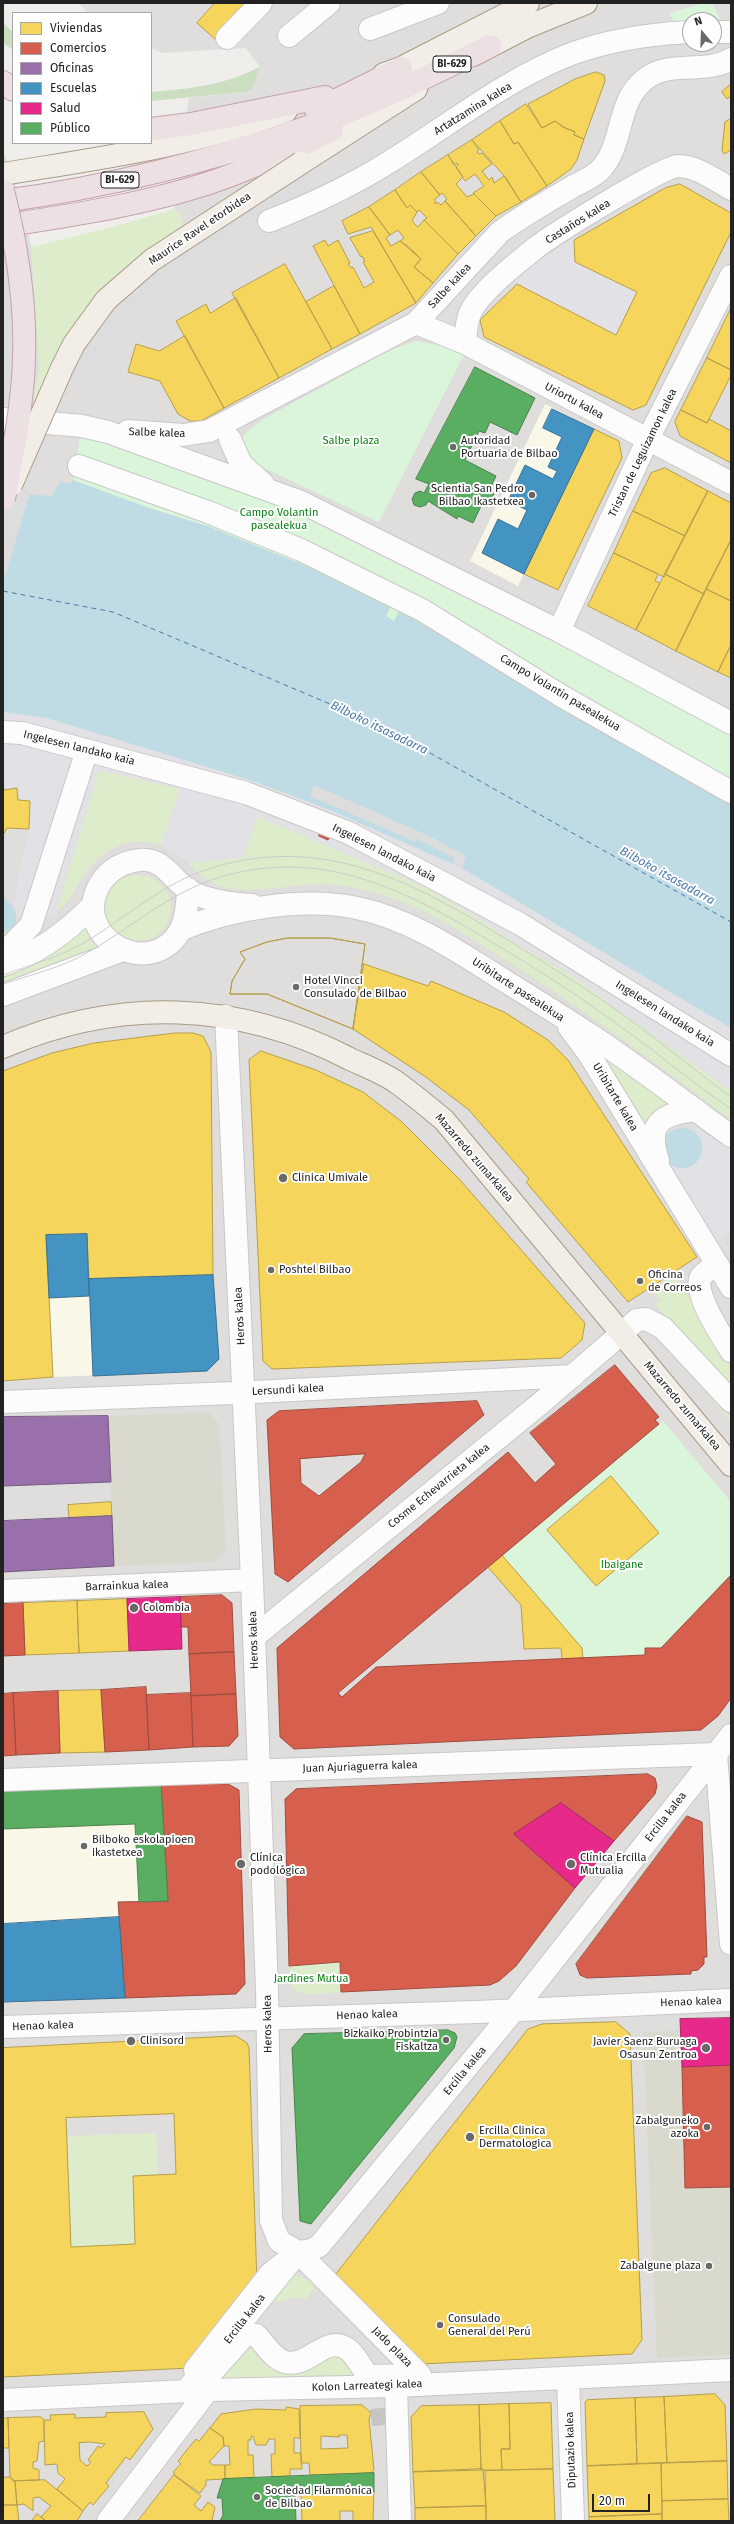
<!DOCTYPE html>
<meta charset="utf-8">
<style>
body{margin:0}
#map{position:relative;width:734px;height:2524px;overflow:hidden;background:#f0eeeb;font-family:"Fira Sans",sans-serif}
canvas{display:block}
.frame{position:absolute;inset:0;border:4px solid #222;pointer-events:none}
.legend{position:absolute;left:12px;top:12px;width:140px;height:132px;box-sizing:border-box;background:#fff;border:1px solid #a7a7a7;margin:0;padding:5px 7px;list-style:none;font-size:12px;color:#222}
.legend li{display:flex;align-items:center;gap:8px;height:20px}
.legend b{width:20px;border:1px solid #a7a7a7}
.north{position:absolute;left:682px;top:12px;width:40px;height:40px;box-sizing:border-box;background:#fff;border:1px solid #a7a7a7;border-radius:50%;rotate:341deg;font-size:11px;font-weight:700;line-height:16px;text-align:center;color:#222}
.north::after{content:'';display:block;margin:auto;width:14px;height:18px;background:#6a6968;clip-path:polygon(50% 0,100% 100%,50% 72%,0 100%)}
.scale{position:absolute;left:592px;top:2494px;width:58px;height:18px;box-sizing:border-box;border:2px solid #222;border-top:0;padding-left:5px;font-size:12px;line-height:14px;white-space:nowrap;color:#222;-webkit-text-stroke:3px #fff;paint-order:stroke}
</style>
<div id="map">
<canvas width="734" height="2524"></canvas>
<div class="frame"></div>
<ul class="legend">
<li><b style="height:11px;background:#f6d55c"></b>Viviendas</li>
<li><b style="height:11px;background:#d6604d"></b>Comercios</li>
<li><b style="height:11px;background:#9970ab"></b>Oficinas</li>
<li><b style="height:11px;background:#4393c3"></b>Escuelas</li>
<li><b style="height:11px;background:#e7298a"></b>Salud</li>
<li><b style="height:11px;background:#5aae61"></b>Público</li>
</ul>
<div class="north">N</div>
<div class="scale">20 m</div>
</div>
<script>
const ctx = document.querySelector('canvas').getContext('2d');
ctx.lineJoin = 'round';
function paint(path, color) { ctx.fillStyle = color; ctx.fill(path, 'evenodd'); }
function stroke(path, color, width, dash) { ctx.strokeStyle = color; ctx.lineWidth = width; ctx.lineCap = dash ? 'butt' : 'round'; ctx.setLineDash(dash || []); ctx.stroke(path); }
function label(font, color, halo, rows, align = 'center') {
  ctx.font = font + ' "Fira Sans",sans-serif'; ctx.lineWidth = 4; ctx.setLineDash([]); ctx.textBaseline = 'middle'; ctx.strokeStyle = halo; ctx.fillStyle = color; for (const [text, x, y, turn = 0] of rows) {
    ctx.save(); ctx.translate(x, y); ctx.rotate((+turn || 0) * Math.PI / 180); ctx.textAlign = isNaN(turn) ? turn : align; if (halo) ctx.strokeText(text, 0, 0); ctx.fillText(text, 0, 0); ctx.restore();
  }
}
const residential = new Path2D(`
 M78,3H731V2521H3V247H31L34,291L181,215L174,209L189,98L244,92L260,67L246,48L162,53L151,48V13H88ZM690,20H714V44H690Z`);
const education = new Path2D(`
 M545,404L594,429L518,586L470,561Z
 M87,1234L89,1279L213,1275L219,1359L207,1371L53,1377L46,1235Z
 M161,1784L168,1901L118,1902L125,1998L3,2002V1791Z`);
const construction = new Path2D(`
 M208,1412L219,1424L226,1550L215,1562L114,1566L108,1416Z
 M681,2031L685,2188L731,2187V2355L657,2358L643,2032Z`);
const grass = new Path2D(`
 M174,209L181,215L183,225L150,250L30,408L39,369L31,247L113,227Z
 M99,770L180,789L161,845C128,835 103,849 84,875C73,891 73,899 56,912Z
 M257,816L429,889L484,921L519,945L571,975L731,1091V1120C656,1063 581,1007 501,957C463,933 424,906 380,894C362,889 340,884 321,884C274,884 222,907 188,862L191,863Z
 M105 908a33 33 0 1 1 66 0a33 33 0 1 1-66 0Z
 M81,917L92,942L107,957L3,995V965Z
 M584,1038L675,1106L652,1118L643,1129Z
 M678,1275L683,1291L690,1290L731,1368V1385L655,1304L661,1300L652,1291Z
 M699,1384L731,1418V1422Z
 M340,1962L341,1992C326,1993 304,1999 292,1988L289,1966Z
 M156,2133L158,2175L133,2176L135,2244L71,2247L67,2136Z
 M291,2274L312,2281L314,2288L306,2300L296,2297C285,2299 280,2307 270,2296Z
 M245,2335L285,2362L336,2344L368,2376L204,2381Z`);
const forest = new Path2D(`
 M3,23L13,32V50L3,43Z
 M260,66L252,89L244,92L151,101V92C188,89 228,85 260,66Z`);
const park = new Path2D(`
 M704,3L713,5L721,21L714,25V20H690V28H676L670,13Z
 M416,341L443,346L464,355L379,522L245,459C236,438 245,434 260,421L388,351Z
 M82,426L185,455L731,723V799L399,611L394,621L386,616L391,606L328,575L210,527L146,507L73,480Z
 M663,1421L731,1502V1575L661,1648H645V1655L583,1658L501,1554Z`);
const plaza = new Path2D(`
 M574,238L575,262L637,292L616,335L513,282L523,272Z
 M3,712L47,718L253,781L330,810L453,863L731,1028V1091L571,975L429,889L257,816L244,857L191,863L161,845L180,789L99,770L56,912L31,925L17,915L13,904L29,829L30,802L18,800L4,790Z
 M699,1124L731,1146V1231L714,1245L666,1161L703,1150L702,1143L695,1131Z
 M587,2400L585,2402L589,2521H555L551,2403Z`);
const water = new Path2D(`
 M73,480L146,507L210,527L328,575L391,606L386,616L394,621L399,611L731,799V1028L462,868L330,810L253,781L47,718L3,712V492L51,496L61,481L71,484Z
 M3,897C14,906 18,912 15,926L3,933Z
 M662 1148a20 20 0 1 1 40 0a20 20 0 1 1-40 0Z`);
const pier = new Path2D(`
 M3,151L16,183L31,247L39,369L31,406L68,333L105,288L150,250L183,225L297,155L319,184L148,293L115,330L68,396L59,417L36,472L3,584Z
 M314,785L427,835L466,856L462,868L453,863L454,858L417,839L416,842L310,796Z`);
const homes = new Path2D(`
 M215,3H250L216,40L197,23Z
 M596,72L604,75L605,81L584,139L574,135L575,132L563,127L555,121L542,128L528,104L575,79Z
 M731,84V96L727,99L722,92Z
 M526,104L542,128L555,121L563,127L575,132L574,135L584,139L577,160L571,169L547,186L518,142L514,144L500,121Z
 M731,119V150L724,154L722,150L725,122Z
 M500,121L514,144L518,142L547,186L521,202L506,178L472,140Z
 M472,140L479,150L477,152L479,154L482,153L492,164L482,171L489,180L492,177L494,183L504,176L521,202L496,216L473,193L484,186L475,174L465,181L456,167L458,165L457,163L454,165L448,155Z
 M448,155L463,177L456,184L467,197L474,194L496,216L476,236L445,201L447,199L442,193L440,195L421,172Z
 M421,172L440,195L435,199V204L437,202L441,205L445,201L476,236L458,254L424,220L427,218L419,210L417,212L410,205L407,208L395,190Z
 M680,184L731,213V232L646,405L633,410L484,337L480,320L517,284L616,335L637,292L575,262L574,240L665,188Z
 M395,190L407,208L410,205L417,212L412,221L418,227L424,220L458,254L433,283L414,267L421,259L400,241L404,238L398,230L390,235L369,207Z
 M369,207L390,235L386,238L391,246L400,241L409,247L421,259L414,267L433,283L416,303L371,227L348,234L342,221Z
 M373,231L416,303L360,334L313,246L325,240L328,246L338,240L350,263L348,264L351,268L353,267L364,288L374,282L363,262L365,261L362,256L361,257L350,238Z
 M285,264L332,349L279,378L232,293Z
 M334,286L360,334L332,349L306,302Z
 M236,298L279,378L224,408L176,321L206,304L210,313Z
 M731,308V370L707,358Z
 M185,336L224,408L201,421H190L178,414L160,381L128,372L136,344L159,351Z
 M707,358L731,370V375L707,423L681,410Z
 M681,410L707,423L709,419L731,431V463L680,436L675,422Z
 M594,429L619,441L622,458L558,590L524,574Z
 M665,468L708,491L685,536L633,511L651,473Z
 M708,491L731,503V540L704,594L665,574Z
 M633,511L685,536L664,577L614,553Z
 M731,540V601L706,589Z
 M614,553L658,574L655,581L660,583L636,630L588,606Z
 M665,574L704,594L676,651L636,630Z
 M706,589L731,601V645L718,672L676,651Z
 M731,645V678L718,672Z
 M3,777L4,790L17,788L18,800L30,801L29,829L7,828L3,835Z
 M288,938H330L365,944L353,1029L267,994H230L232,981L245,959L240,952L267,942Z
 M288,938H330L365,944L353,1029L267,994H230L232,981L245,959L240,952L267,942Z
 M364,964L428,986L431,981L504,1012L548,1040L568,1060L697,1257L628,1302L526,1182L529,1179L469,1110L426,1077L353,1029Z
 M175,1033H193L203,1036L211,1052L213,1275L89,1279L87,1234L46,1235L53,1377L3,1381V1071L52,1053L94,1043Z
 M261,1051L316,1070L363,1092L402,1122L460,1180L585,1323L582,1340L561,1358L272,1369L263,1361L249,1060Z
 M611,1476L659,1533L596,1586L547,1530Z
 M111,1502L112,1516L69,1518L68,1505Z
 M501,1554L582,1648L583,1658L562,1659L561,1648L524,1649L521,1605L487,1566Z
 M127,1599L129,1651L79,1653L77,1601Z
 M77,1601L79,1653L25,1655L23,1603Z
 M101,1690L105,1752L60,1753L58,1691Z
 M616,2022L630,2034L642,2340L632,2354L421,2364L335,2275L528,2029L542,2024Z
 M236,2036L247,2043L249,2048L257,2283L190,2368L3,2377V2048ZM174,2114L176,2174L133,2176L135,2244L71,2247L66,2118Z
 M715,2394L725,2405L727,2461L667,2463L664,2397Z
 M664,2397L667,2463L637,2464L635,2398Z
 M635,2398L637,2464L587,2466L585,2402L587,2400Z
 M551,2403L553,2469L502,2470L501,2449H510L509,2404Z
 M509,2404L510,2449H501L502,2470H481L479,2405Z
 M362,2405L371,2413L369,2419L374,2470L371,2473L310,2475L309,2463H301L300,2406ZM339,2435H347L348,2448L321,2449V2436L339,2437Z
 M479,2405L481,2470L413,2472L411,2417L421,2406Z
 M287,2407L299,2409L300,2438H294V2453H301L302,2469H290V2476L272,2477L271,2454H275V2439H269L266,2445H256L253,2436H251V2440H248V2455H253L254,2478L225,2479V2465H230L229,2446H224L223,2437L210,2428L221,2414L256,2409L285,2410Z
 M144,2412L153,2429L130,2460L126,2457L106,2483L109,2486L93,2505L90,2502L83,2511L57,2489L65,2479L58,2473L57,2464L45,2465L44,2420H51L50,2415L75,2414V2418L106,2417V2413ZM90,2442L105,2444L101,2448L98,2446L88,2460L91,2462L87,2466L80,2460L79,2443Z
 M41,2417L44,2420V2441L39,2442L37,2461L33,2462V2468L39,2470V2480L13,2481L10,2477L8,2418Z
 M8,2418L9,2448H3V2419Z
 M210,2428L223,2437L224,2446L209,2462L213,2465H225V2479L206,2480V2485L200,2493L174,2475V2471L181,2464L178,2461L196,2439L199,2441Z
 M727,2461L728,2499L662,2501L661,2463Z
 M661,2463L662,2514L589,2517L587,2466Z
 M483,2469L486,2506L415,2508L413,2472Z
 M553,2469L555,2521H486L485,2471Z
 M174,2475L201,2496L194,2505L201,2511L208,2502L215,2507L212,2520L214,2521H138Z
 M10,2477L15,2481L17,2505H3V2478Z
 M45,2480L83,2511L77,2521H46L41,2517L51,2506L39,2497L33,2498V2511L24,2504L17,2505L15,2481Z
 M374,2492L373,2521H353V2511H340V2521H302L301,2495Z
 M728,2499L729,2521H662V2501Z
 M3,2505H17L19,2521H4Z
 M486,2506V2521H415V2508Z
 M37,2514L41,2517L46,2521H32Z
 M662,2514V2521H589V2517Z`);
const shops = new Path2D(`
 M320,832L330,836L328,840L319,836Z
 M615,1365L659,1417L655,1420L659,1424L338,1693L342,1697L376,1667L645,1655V1648H661L731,1575V1698L718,1716L701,1730L294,1749L280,1737L277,1648L508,1452L535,1483L556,1464L530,1433Z
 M477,1401L484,1415L288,1582L275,1574L267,1420L279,1411ZM365,1454L361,1462L319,1496L301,1483L300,1459Z
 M222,1595L232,1603L234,1652L189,1654L188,1627H181L180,1597Z
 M23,1603L25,1655L3,1656V1604Z
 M234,1652L236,1694L191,1696L189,1654Z
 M146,1687L149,1750L105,1752L101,1690Z
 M58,1691L60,1753L16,1755L13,1693Z
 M13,1693L16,1755L3,1756V1694Z
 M191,1693L193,1747L149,1750L146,1695Z
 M236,1694L238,1736L229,1746L193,1747L191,1696Z
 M648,1774L655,1778L657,1786L655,1794L614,1841L561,1803L514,1834L575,1888L516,1966L499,1981L490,1985L341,1992L340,1962L289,1966L285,1799L296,1789Z
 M184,1783L228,1784L239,1790L245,1984L236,1994L125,1998L118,1902L168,1901L161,1784Z
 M687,1816L702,1822L707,1957H704V1964L698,1970L691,1971V1974L587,1978L580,1975L576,1964Z
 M731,2065V2187L685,2188L682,2067Z`);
const offices = new Path2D(`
 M108,1416L111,1482L3,1486V1417Z
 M112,1516L114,1566L3,1572V1521Z`);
const schools = new Path2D(`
 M552,409L594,429L524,574L482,553L498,519L518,529L527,510L508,501L525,465L553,479L557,471L548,467L562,437L543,428Z
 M87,1234L89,1296L49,1298L46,1235Z
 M213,1275L219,1359L207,1371L93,1376L89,1279Z
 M119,1917L125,1998L3,2002V1924Z`);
const health = new Path2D(`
 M180,1597L182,1649L129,1651L127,1599Z
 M561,1803L614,1841L575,1888L514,1834Z
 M731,2018V2065L682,2067L680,2019Z`);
const public = new Path2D(`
 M475,367L535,398L517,435L490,422L485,433L479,431L465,460L496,476L489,491L494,494L487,507L482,504L473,523L458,516L457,519L428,501L426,505L420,507L414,505L412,499L415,493L420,491L424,493L429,484L416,479Z
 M161,1784L168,1901L139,1902L135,1824L3,1829V1791Z
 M448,2030L455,2033L457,2037L454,2048L311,2224L300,2221L292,2048L304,2034Z
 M374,2473V2492L295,2495L296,2521H220L223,2515L222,2498H217L223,2479Z`);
const ferry = new Path2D(`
 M3,591L113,612L382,726L731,922`);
const minorTunnel = new Path2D(`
 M381,2408L383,2425`);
const minor = new Path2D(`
 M370,29L438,3
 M714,32H731
 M289,36L329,3
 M227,38L261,3
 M269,221C310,205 349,187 386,164C447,127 504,80 571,54C609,40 650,34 690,32
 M416,323L465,343L731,483
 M465,343C466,332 466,321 471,311C483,289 515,265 534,249C552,235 661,167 678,166C697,166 715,180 731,189
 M3,419L82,426L108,432L301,502L559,631L731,723
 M128,431L183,435L209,431L416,323L500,232C523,215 548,201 572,187C581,182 594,177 601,169C624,144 616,103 644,80C669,59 704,75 731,59
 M230,439L241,464L263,484
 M79,466L208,512L301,550L422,610L565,698L731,792
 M559,631L648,439L731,276
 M3,732L22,733L246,793L349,833L520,924L731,1055
 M188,889C187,903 187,918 180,931C150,982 69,937 100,884C109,869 123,862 140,860C163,858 171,878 187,889C203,900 232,904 252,905
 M180,930C231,908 303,897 357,908C411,919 459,952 505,981C534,999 563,1017 592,1036C639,1067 685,1103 731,1136
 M6,951L31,925L87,750
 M3,965C39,953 67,932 93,905
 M3,995L123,950
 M226,1016L252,1580L267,1990L271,2220L279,2241L298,2252
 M569,1027L589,1054L731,1287
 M658,1161C646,1124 660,1114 696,1110
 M716,1265C712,1268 704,1272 701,1277C692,1292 723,1338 731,1351
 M3,1402L233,1393L573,1376
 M3,1591L252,1580
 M254,1637L541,1403L637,1320L646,1319L663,1328L731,1401
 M716,1754L731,1944
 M3,1780L716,1754
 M3,2027L478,2012L731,2000
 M298,2252L420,2375L368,2376C362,2368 357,2358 350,2351C327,2331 309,2369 285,2362C273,2359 264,2343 256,2335H245L204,2381L195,2370L270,2274Z
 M568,2378L573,2521
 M396,2386L400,2521
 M186,2391L298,2252L311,2250L319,2246L515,2009L731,1735
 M3,2400L208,2390L396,2386L731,2370
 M108,2521L208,2390`);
const major = new Path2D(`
 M473,55L529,26L586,3
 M384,74L401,68L528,3
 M301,163L416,89
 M3,174C101,158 193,146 286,111
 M3,1047C119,997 238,1001 350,1059C365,1066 383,1073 396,1082C413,1094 428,1107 444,1120L731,1465`);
const highway = new Path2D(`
 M3,82L13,90
 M316,110L401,68
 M151,129L191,124L325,97
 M3,201C110,187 218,159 319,123C378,102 434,73 490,46
 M3,226C72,215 142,205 209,183C251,169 292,150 332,130`);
const tram = new Path2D(`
 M3,975C31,965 62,956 87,941C128,916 162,884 208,869C324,832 415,883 511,942C545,963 579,984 612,1007C653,1035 691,1068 731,1097
 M3,984C30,975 60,968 85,954C130,929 167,894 217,878C321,846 403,889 490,941C537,969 584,999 628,1032C663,1057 695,1085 731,1109`);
const majorBridge = new Path2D(`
 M11,485L62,368L74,344L106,300L152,260L301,163`);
const highwayBridge = new Path2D(`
 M3,191C17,246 26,301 24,357C23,405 13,452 4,499`);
const markers = [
 [453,447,4,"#6a6968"],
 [532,495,4,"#6a6968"],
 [296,987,4,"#6a6968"],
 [283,1178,5,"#6a6968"],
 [271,1270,4,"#6a6968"],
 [640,1281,4,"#6a6968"],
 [134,1608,5,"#6a6968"],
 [84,1846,4,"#6a6968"],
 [241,1864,5,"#6a6968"],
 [571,1864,5,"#6a6968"],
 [446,2040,4,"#6a6968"],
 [131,2041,5,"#6a6968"],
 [706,2048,5,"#6a6968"],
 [707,2127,4,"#6a6968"],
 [470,2137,5,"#6a6968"],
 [709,2266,4,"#6a6968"],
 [440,2325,4,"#6a6968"],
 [257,2497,4,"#6a6968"]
];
const shields = [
 [452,64,38],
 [120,180,38]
];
const shieldNames = [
 ["BI-629",452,64],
 ["BI-629",120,180]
];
const streetNames = [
 ["Artatzamina kalea",473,109,-32],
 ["Castaños kalea",578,222,-32],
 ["Maurice Ravel etorbidea",200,229,-34],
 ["Salbe kalea",450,286,-47],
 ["Uriortu kalea",574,401,28],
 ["Salbe kalea",157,433,2],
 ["Tristan de Leguizamon kalea",643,453,-64],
 ["Campo Volantin pasealekua",560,693,31],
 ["Ingelesen landako kaia",79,748,14],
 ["Ingelesen landako kaia",384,853,27],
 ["Uribitarte pasealekua",518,990,33],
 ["Ingelesen landako kaia",665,1014,32],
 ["Uribitarte kalea",615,1097,59],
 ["Mazarredo zumarkalea",474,1158,49],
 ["Heros kalea",240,1316,-93],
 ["Lersundi kalea",288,1390,-3],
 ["Mazarredo zumarkalea",682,1406,50],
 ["Cosme Echevarrieta kalea",439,1486,-39],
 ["Barrainkua kalea",127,1586,-2],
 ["Heros kalea",254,1640,-92],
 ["Juan Ajuriaguerra kalea",360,1767,-2],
 ["Ercilla kalea",666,1817,-52],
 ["Henao kalea",691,2002,-2],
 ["Henao kalea",367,2015,-2],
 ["Heros kalea",268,2024,-91],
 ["Henao kalea",43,2026,-2],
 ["Ercilla kalea",465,2071,-50],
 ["Ercilla kalea",245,2319,-52],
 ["Jado plaza",392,2347,45],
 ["Kolon Larreategi kalea",367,2386,-2],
 ["Diputazio kalea",571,2450,-92]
];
const parkNames = [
 ["Salbe plaza",351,441],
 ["Campo Volantin",279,513],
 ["pasealekua",279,526],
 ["Ibaigane",622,1565],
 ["Jardines Mutua",311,1979]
];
const poiNames = [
 ["Autoridad",461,441],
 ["Portuaria de Bilbao",461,454],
 ["Scientia San Pedro",524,489,"right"],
 ["Bilbao Ikastetxea",524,502,"right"],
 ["Hotel Vincci",304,981],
 ["Consulado de Bilbao",304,994],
 ["Clinica Umivale",292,1178],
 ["Poshtel Bilbao",279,1270],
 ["Oficina",648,1275],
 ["de Correos",648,1288],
 ["Colombia",143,1608],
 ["Bilboko eskolapioen",92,1840],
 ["ikastetxea",92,1853],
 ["Clínica",250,1858],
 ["podológica",250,1871],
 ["Clínica Ercilla",580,1858],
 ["Mutualia",580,1871],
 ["Bizkaiko Probintzia",438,2034,"right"],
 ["Fiskaltza",438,2047,"right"],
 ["Clinisord",140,2041],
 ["Javier Saenz Buruaga",697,2042,"right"],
 ["Osasun Zentroa",697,2055,"right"],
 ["Zabalguneko",699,2121,"right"],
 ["azoka",699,2134,"right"],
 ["Ercilla Clinica",479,2131],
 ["Dermatologica",479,2144],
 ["Zabalgune plaza",701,2266,"right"],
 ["Consulado",448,2319],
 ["General del Perú",448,2332],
 ["Sociedad Filarmónica",265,2491],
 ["de Bilbao",265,2504]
];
const waterNames = [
 ["Bilboko itsasadarra",379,728,26],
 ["Bilboko itsasadarra",667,876,29]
];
paint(residential, '#dfdedc');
paint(education, '#f8f7e8');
paint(construction, '#d9d9cd');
paint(grass, '#ddeccb');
paint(forest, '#cbdec1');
paint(park, '#daf5da');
paint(plaza, '#e2e1e5');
paint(water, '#bfdbe3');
paint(pier, '#dedddd');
paint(homes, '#f6d55c');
stroke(homes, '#b69f4b', 1);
paint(shops, '#d6604d');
stroke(shops, '#a04d40', 1);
paint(offices, '#9970ab');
stroke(offices, '#755982', 1);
paint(schools, '#4393c3');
stroke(schools, '#397193', 1);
paint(health, '#e7298a');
stroke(health, '#ac276b', 1);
paint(public, '#5aae61');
stroke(public, '#49844e', 1);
stroke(ferry, '#4a7aab', 1, [5, 4]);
stroke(minorTunnel, '#c7c5c3', 22, [22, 11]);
stroke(minor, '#c9c8c7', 24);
stroke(major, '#a79c86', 24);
stroke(highway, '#c5a2ac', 24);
stroke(minor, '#fdfcfc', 22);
stroke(major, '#f3ede7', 22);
stroke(highway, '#ece0e2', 22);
stroke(tram, '#ccc', 1);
stroke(majorBridge, '#a79c86', 24, []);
stroke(highwayBridge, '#c5a2ac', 24, []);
stroke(majorBridge, '#f3ede7', 22);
stroke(highwayBridge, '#ece0e2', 22);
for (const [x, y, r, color] of markers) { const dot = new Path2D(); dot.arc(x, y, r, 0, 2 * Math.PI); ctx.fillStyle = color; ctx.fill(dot); stroke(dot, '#fff', 1.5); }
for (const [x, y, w] of shields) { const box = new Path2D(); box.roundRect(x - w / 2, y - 8, w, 16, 3); ctx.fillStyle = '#fff'; ctx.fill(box); stroke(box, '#222', 1); }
label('bold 10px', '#222', null, shieldNames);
label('11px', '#222', '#fff', streetNames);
label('11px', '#0c8416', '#fff', parkNames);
label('11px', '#222', '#fff', poiNames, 'left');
label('italic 12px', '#4a7aab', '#fff', waterNames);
</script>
